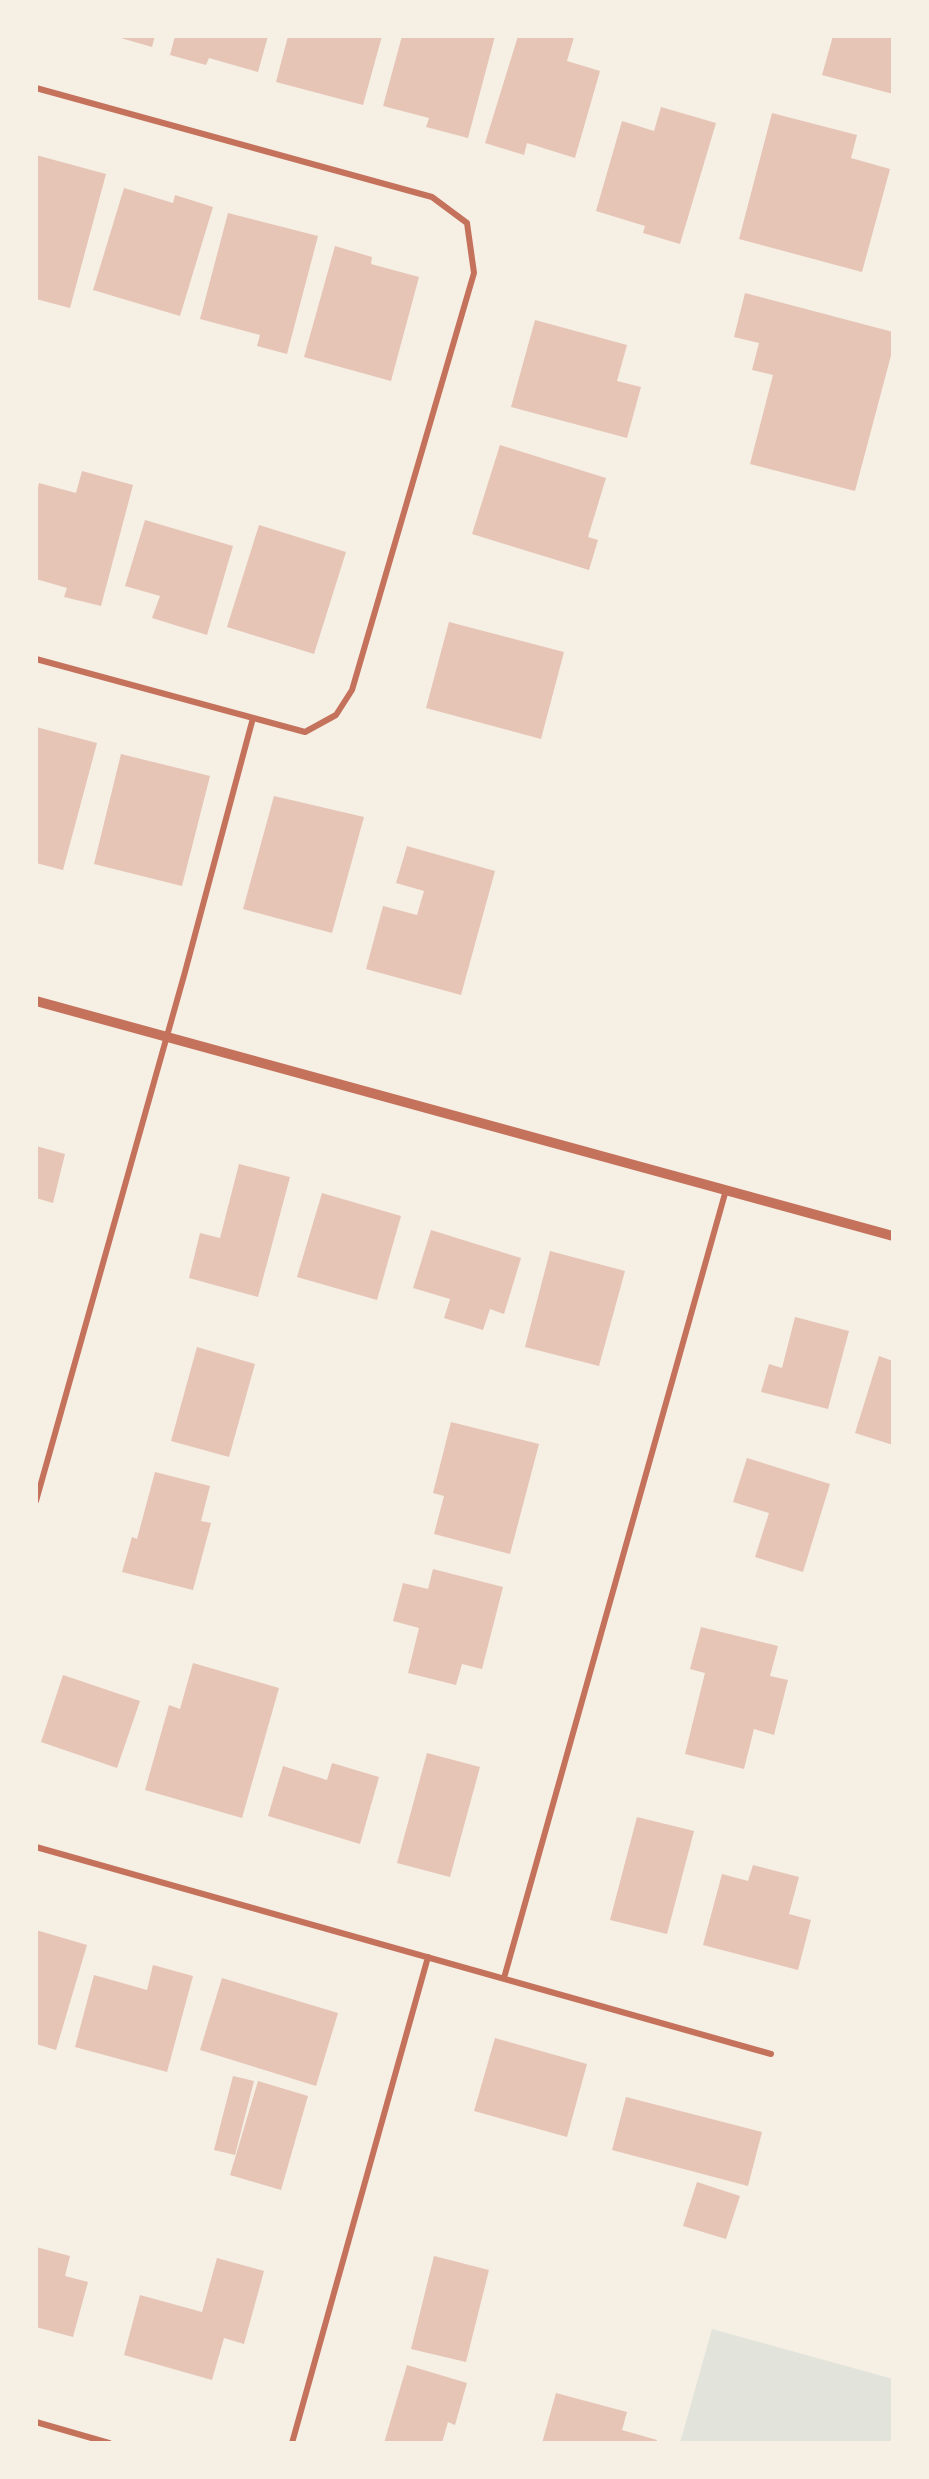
<!DOCTYPE html>
<style>
body{margin:0}
#map{position:relative;width:929px;height:2479px;overflow:hidden;background:#f6efe4;font-family:"Work Sans",sans-serif}
canvas{display:block}
.frame{position:absolute;inset:0;border:38px solid #f6efe4;pointer-events:none}
</style>
<div id="map">
<canvas width="929" height="2479"></canvas>
<div class="frame"></div>
</div>
<script>
const ctx = document.querySelector('canvas').getContext('2d');
ctx.lineJoin = 'round';
function paint(path, color) { ctx.fillStyle = color; ctx.fill(path, 'evenodd'); }
function stroke(path, color, width, dash) { ctx.strokeStyle = color; ctx.lineWidth = width; ctx.lineCap = dash ? 'butt' : 'round'; ctx.setLineDash(dash || []); ctx.stroke(path); }
const green = new Path2D(`
 M712,2329L893,2379V2443H680Z`);
const building = new Path2D(`
 M114,36H155L152,47Z
 M175,36H268L258,72L209,58L206,65L170,55Z
 M288,36H382L363,105L276,82Z
 M402,36H495L468,138L426,127L429,118L383,106Z
 M518,36L574,37L567,61L600,71L575,158L527,143L524,155L485,143Z
 M833,36H893V94L822,75Z
 M661,107L716,123L680,244L643,233L645,226L596,211L622,121L654,131Z
 M772,113L857,135L851,158L890,169L862,272L739,239Z
 M36,155L106,174L70,308L36,299Z
 M124,188L173,203L175,195L213,207L180,316L93,290Z
 M228,213L318,236L287,354L257,346L260,335L200,319Z
 M335,246L372,257L371,264L419,277L391,381L304,357Z
 M745,293L893,332V348L855,491L750,464L773,375L752,370L759,343L734,337Z
 M535,320L627,345L617,381L641,387L627,438L511,407Z
 M500,445L606,478L588,537L598,540L589,570L472,534Z
 M82,471L133,485L101,606L64,597L67,588L36,579V496L39,483L76,493Z
 M145,520L233,546L207,635L152,618L160,596L125,586Z
 M259,525L346,552L314,654L227,627Z
 M449,622L564,652L541,739L426,708Z
 M36,727L97,743L63,870L36,863Z
 M121,754L210,776L182,886L94,864Z
 M274,796L364,817L332,933L243,909Z
 M407,846L495,871L461,995L366,969L383,906L417,915L424,891L396,883Z
 M36,1146L65,1154L53,1203L36,1198Z
 M239,1164L290,1177L258,1297L189,1278L200,1233L220,1238Z
 M322,1193L401,1216L377,1300L297,1277Z
 M431,1230L521,1258L504,1314L490,1309L483,1330L444,1318L450,1299L413,1288Z
 M550,1251L625,1271L599,1366L525,1347Z
 M795,1317L849,1331L828,1409L761,1392L769,1364L782,1368Z
 M197,1347L255,1364L229,1457L171,1441Z
 M879,1356L893,1361V1445L855,1433Z
 M451,1422L539,1444L510,1554L434,1534L444,1496L433,1493Z
 M747,1458L830,1484L803,1572L755,1557L769,1513L733,1502Z
 M155,1472L210,1486L201,1521L211,1523L193,1590L122,1572L132,1537L137,1539Z
 M433,1569L503,1587L482,1669L462,1664L456,1685L408,1673L419,1628L393,1621L403,1583L428,1589Z
 M701,1627L778,1646L770,1676L788,1680L774,1735L754,1729L744,1769L685,1754L705,1673L690,1669Z
 M193,1663L279,1688L242,1818L145,1790L169,1705L180,1709Z
 M63,1675L140,1701L117,1768L41,1742Z
 M427,1753L480,1767L450,1877L397,1863Z
 M332,1763L379,1777L360,1844L268,1816L283,1766L327,1780Z
 M637,1817L694,1831L667,1934L610,1920Z
 M753,1865L799,1877L789,1914L811,1920L798,1970L703,1945L722,1874L748,1881Z
 M36,1930L87,1945L56,2050L36,2044Z
 M153,1965L193,1976L167,2072L75,2047L94,1975L147,1990Z
 M222,1978L338,2013L316,2086L200,2050Z
 M495,2038L587,2064L567,2137L474,2111Z
 M233,2076L254,2081L235,2155L214,2150Z
 M258,2081L308,2096L281,2190L230,2175Z
 M626,2097L762,2132L748,2186L612,2150Z
 M697,2182L740,2196L726,2239L683,2226Z
 M36,2247L70,2256L65,2276L88,2282L73,2337L36,2327Z
 M434,2256L489,2270L466,2362L411,2349Z
 M217,2258L264,2271L244,2344L224,2338L212,2380L124,2355L140,2295L202,2312Z
 M407,2365L467,2383L455,2425L448,2422L442,2443H384Z
 M556,2393L627,2412L622,2430L657,2440L656,2443H542Z`);
const minor = new Path2D(`
 M36,88L432,197L467,223L474,273L352,690L336,715L305,732L36,659
 M36,1501L185,972L253,718
 M36,1847L771,2054
 M504,1978L726,1190
 M36,2422L109,2443
 M292,2443L428,1957`);
const tertiary = new Path2D(`
 M36,1001L893,1236`);
paint(green, '#e2e4dc');
paint(building, '#e6c5b7');
stroke(minor, '#c5725c', 6);
stroke(tertiary, '#c5725c', 10);
</script>
